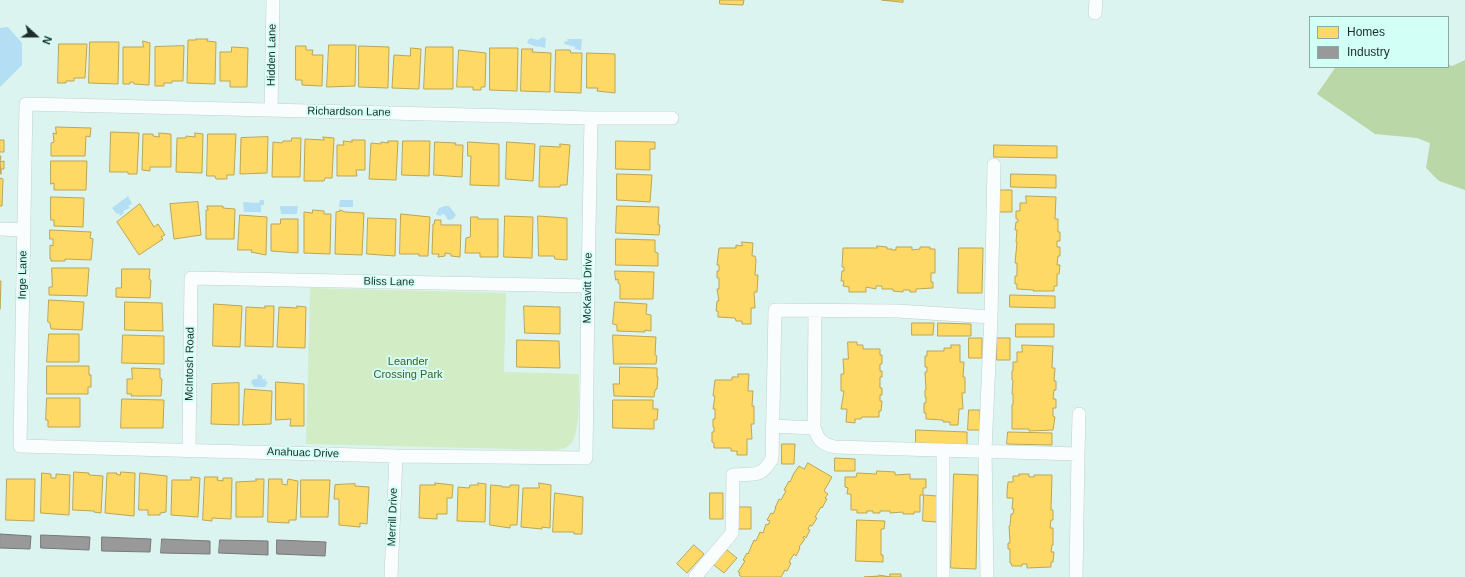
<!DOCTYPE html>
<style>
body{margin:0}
#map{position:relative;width:1465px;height:577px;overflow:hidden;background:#dcf4f0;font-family:Arial,sans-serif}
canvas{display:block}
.legend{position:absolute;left:1309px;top:16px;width:140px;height:52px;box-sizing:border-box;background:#d2fff6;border:1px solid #89aba4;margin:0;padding:5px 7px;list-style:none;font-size:12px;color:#1c2d2a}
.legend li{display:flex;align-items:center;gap:8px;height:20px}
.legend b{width:20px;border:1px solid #89aba4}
.north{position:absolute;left:16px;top:16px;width:40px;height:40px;-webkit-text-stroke:3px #d2fff6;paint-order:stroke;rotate:111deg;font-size:11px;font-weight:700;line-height:16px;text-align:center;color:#1c2d2a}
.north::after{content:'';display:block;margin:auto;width:14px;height:18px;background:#1c2d2a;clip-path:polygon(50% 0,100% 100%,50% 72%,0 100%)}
</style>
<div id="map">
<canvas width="1465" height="577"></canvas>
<ul class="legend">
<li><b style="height:11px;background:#ffd966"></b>Homes</li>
<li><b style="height:11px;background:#999"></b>Industry</li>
</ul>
<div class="north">N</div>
</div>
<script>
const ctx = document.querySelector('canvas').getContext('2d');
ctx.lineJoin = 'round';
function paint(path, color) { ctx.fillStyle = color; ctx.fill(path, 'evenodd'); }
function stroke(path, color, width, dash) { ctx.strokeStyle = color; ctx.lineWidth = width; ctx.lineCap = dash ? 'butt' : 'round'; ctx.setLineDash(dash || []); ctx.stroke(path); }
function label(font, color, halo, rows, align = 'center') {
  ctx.font = font + ' Arial,sans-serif'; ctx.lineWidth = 4; ctx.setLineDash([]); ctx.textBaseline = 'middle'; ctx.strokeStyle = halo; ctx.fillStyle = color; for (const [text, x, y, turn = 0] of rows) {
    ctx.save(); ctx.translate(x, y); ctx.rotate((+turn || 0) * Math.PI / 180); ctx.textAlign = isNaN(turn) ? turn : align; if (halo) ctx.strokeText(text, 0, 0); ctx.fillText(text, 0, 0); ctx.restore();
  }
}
const green = new Path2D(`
 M310,288L506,293L504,372L579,374C578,389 582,441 567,447C564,449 559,449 555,450L306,444Z`);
const forest = new Path2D(`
 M1465,60V190L1439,181L1426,168L1430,143L1417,138L1375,134L1317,94L1335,68L1338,67H1448V64L1452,66Z`);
const water = new Path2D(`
 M8,27L22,43V65L0,87V28Z
 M543,37L546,39L545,48L538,46L537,47L527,43L528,40L531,38L538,40Z
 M567,39H582L581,50L575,49V47L564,44L565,41H568Z
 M128,196L132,204L128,206L130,208L123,211L124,213L120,216L119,213L117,214L112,208Z
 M260,200H264V205H261V212H244L243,202L259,203Z
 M340,200H353V207H339Z
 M280,206H298L297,214H281Z
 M445,206H449L456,215L453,219L448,220L445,215L442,214L441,216L437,215L436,214L439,208Z
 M258,374L262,376V379H266L265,381L268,382L265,387H254L251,382L253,379H257Z`);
const homes = new Path2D(`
 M720,0H744L743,5L720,4Z
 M882,0H903V2Z
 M196,39H208L207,41L216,42L215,84L187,83L188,40H196Z
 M143,41L150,43L149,85L134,84L133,82H130V84H123V47H143Z
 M90,42H119L118,84L89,83Z
 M59,44H87L85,78H74V81H66V83H58Z
 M329,45H356L355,86L327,87Z
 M184,46L183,81H172V83H164V86H155V47Z
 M296,46H306V50H313L312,55H323L322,86L302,85V80H296Z
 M359,46L389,47L388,88L359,87Z
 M232,47L248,48L247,87H230V81H220V52H231Z
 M426,47H453V89H424Z
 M411,48L421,49L419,89L392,88L394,55L410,56Z
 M490,48H518L517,91L490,90Z
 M522,49H533L532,52L551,53L550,92L521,91Z
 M459,50L486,53L485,87H481V90H473V87H457Z
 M556,50H570L571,53H582L581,93L555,92Z
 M587,53L615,54V93L597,91L598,88H587Z
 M56,127L91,128L90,137L86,136L85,156H51V143L54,142L53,133L56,134Z
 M111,132L139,133L137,174H128V172H110Z
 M159,133L171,134V167H150V171L142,170L143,134H153V136L159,137Z
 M195,133L203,134L202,173L176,172L177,138H186V136L195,137Z
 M208,134H236L234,175H227V179H216L215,176H207Z
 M268,137L267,173L240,174L241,138Z
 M323,137L334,138L332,178H325L324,181H304L305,139L324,140Z
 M292,138H301L300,177H272L273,142L282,143L283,141H291Z
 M0,140H4V152H0Z
 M352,140H365V170H356L357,176H337V145H344L343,141L352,142Z
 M388,141H398L396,180L369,179L371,143L381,144V142L388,143Z
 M403,141H430L429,176L402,175Z
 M616,141L655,142V149H650V170L616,169Z
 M435,142L456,143L455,145H463L462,177L434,175Z
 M468,142L499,144V186L470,185L471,156H468Z
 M507,142L535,144L533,181L506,179Z
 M560,144L570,145L567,185H560V187H539L540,146L560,147Z
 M994,145L1057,146V158L994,157Z
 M0,156H1L0,162L4,161V169H1V174Z
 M51,161H87L86,190H54V183L51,184Z
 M617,174L652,175L650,202L617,200Z
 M1011,174L1056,175V188L1011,187Z
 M0,178L3,179L2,206H0Z
 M1000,190H1012V212H999Z
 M1026,196L1056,197L1055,219H1058V232H1060V241H1057V247H1060V256H1058L1057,265H1060L1059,274H1057V286H1054V291H1033L1034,290L1017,289V284H1015V276H1017V263H1015L1017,242H1016L1017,230H1015L1016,222H1018V219H1016V211H1020V203H1026Z
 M51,197L84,198L83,227L54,226V220H51Z
 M198,202L201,235L174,239L170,204Z
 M140,204L154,227L158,224L165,235L161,237L163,239L139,255L117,222Z
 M207,206H223V208L235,209L234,239H206V210H208Z
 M617,206L659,207L658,225H660L659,235L616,233Z
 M313,210L324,211V214H331L330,254L304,253V212L312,213Z
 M340,210L345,212L364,213L362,255L335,254L336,212L340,211Z
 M401,214L430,217L428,256H419V254H400Z
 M240,215L267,217L266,255L251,252L252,250H238Z
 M505,216L533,217L532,258L504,257Z
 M538,216L567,218V260L555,259L554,256H539Z
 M471,217H478V219H498V257H480V253H465L466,238L470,237Z
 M368,218L396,219L395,256L367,254Z
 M281,219H298V253L271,251V224H280Z
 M435,220H441V225H461L460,257L451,256V254L445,253V256L438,257L439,254H432L433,224H434Z
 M50,230L91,232L90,238L93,239L91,260L65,259V261H51V259H50V245L53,246V239H50Z
 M616,239L655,240V252L658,253V266L616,265Z
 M742,242L753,243L752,256H755L756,260L755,275H758L757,292H754L755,308H751V324H742V321H736L735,318L718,317V311H716L717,301H719L717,289H719V278H717V271H719V265H717L719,248H736V245L742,246Z
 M877,246L887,247V249H892V250H896V247H912V250L920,249V247H930V249H935V273H931V282H933V288L916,289V292H910V290H903V292L893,291V289H882V286H876V289L866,287V292H849V287L843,286L844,281H841L842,271H844V267H842L843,248H877Z
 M959,248H983L982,293H958Z
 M52,268H89L87,296L49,295V287H52Z
 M122,269H150L149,279L151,280L150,298L116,297V288H121Z
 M615,271L654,272L653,299H620V284L618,283V279L616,280Z
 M0,281H1L0,309Z
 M1010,295L1055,296V308L1010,307Z
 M49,300L84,302L82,330L51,329L50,323L48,322Z
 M125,302L162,303L163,331L125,330Z
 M615,302L647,304L646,314L651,315V331L645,330V332L617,331V325L613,324Z
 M214,304L242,306L240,347L213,346Z
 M265,306H274L273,347L245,346L246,307L265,308Z
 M297,306L306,307L305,348L277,347L279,307L297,308Z
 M524,306L560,307V334L525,333Z
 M912,323H934L933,335H912Z
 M938,323L971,324V336H938Z
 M1016,324H1054V337H1016Z
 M49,334H79V362H47Z
 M123,335L164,336V364L122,363Z
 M613,335L656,337L655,355L657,356L656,364H614Z
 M969,338H982V358H969Z
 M997,338H1010V360H997Z
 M517,340L559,341L560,368L517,367Z
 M848,342H857V345H863V349H880V355H882V364H880V371H882V377H880V388H882V395H880V401H882L881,411H879V417H862L861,419H855V423L846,422L847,409H841L844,391H841V374H844L843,359H848Z
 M951,345H960V362H964L963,377H965V393H962L963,409H959L958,425H950V422H943V420L926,419V413H924V403H926V397H925V390H926L925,372H927V367H925V356H927V351H944V348H951Z
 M1022,345L1053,346L1052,368H1055L1054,381H1056V390H1054L1053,399H1056V408H1053V416L1055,417L1053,430L1029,431V429H1012V405H1013V394H1012L1013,380H1012V371H1013V362H1017V352H1022Z
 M47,366H89V375H91V387H88V394H47Z
 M620,367L657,368V377H658L657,389L655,390L654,397L614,396L613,384H619Z
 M132,368L160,369V378L162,379L161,396H131L132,394H127V379H132Z
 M738,374H749L748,391H753L752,406H754V424H751L752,439H747V455H737V451H731V448H714V443L712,442V432H714V427H713V419H715V409H713L715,396H713L715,380H732V377H738Z
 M276,382L304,384V426H290L291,419L276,420Z
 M239,383V425L211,424L212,384Z
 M245,389L272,391L271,424L243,425Z
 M47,398H80V427H48V420H46Z
 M122,399L164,400L163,428H121Z
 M613,400H653V409H658L657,420H654V429L613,428Z
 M969,410H980V430H968Z
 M916,430L967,432V445L916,443Z
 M1008,432L1052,433V445L1007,444Z
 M782,444H795L794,464H782Z
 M835,458L855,459V471H835Z
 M808,463L832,477L824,491L828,494L825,498L827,499L822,508L821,507L815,517L817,518L812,526L810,525L808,529L810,530L806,538L804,536L803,538L805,539L799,547L800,548L796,556L794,554L789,562L791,563L787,571L785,570L781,577H742L739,575L740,573L738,572L745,561L743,560L747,553L748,554L754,540L756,541L760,532L763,533L766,524L768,525L770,521L767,520L771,513L773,514L776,508H775L779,499L781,500L786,491L784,490L789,481L790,482L794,473L799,466L804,469Z
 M877,471L895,472V475L910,474V479H926V488H923V495H920V512H914V514H903V512L890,513V511H880V513H873V511H867V513H857V510H851V494H847L848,488L845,487V477H856L857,473L876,474Z
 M74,472L89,473V475L103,476L101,513L94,512V511L73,510Z
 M121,472L135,473L134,516L105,513L107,473H117L116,474L120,475Z
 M42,473L51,474V478H56V474L70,475L69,515L41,513Z
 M140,473L167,476L166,512L160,513V515H148V510H139Z
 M954,474L978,475L976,569L951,568Z
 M1019,474H1029V477H1034V475H1052L1051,510H1053V520H1051L1050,528H1053V545H1052L1051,552H1054L1053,562H1051V567L1027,568V564H1022V566H1012L1011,563H1010V549H1008V543H1010L1009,526H1010L1011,514H1013L1014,509H1012L1013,498H1007V492L1008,482H1013V476H1019Z
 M191,477L200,478L198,517L171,515L172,480H191Z
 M205,477H218L217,480L223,481V478H232L231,519L212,518V521L203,520Z
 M7,479H35L34,521L6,520Z
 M256,479H264L263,517H236V482L256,481Z
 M269,479H282V484L287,485L288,479L298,481L296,520H289V523L268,522Z
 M301,480H330L328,517H301Z
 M435,483L453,485L452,498H447V514H437V519L419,518L420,485H435Z
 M478,483L486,484L485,522L457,521L458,487L469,488L470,485H478Z
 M539,483L551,485L550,528L542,527V529L521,527L523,488H539Z
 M355,484V486L369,487L367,524L360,523V527L339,525V499H334L335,485Z
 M491,485L502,486V487H510V485H519L517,525H510V528L490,525Z
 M555,493L583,497L582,534H574V532H553Z
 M710,493H723V519H710Z
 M924,495L937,496V522L923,521Z
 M738,507H751V529H738Z
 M857,520L885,521L884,529H881V555H883V562L856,561Z
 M694,545L704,554L687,573L677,564Z
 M727,550L737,558L724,573L714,565Z
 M890,574H901V577H864L879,576V575L890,577Z`);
const industry = new Path2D(`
 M0,534L31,536L30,549L0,548Z
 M41,535L90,537L89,550L41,548Z
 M102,537L151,539L150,552L102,551Z
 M162,539L210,541V554L161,553Z
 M220,540L268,541V555L219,553Z
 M277,540L326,542L325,556L277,554Z`);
const minor = new Path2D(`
 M1095,13L1096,0
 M271,110L273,0
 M591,118L588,286L586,458L396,456L20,446L26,104L591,118H672
 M0,229L24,230
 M772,426L814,428L815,311
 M814,428C819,440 821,444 835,447L1078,454L1076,577
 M189,450L191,278L588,286
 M943,450V577
 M1078,454L1079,414
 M391,577L396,456
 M695,577L732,533L733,475C754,473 760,479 772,459L775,310L897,311L991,317
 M987,577L985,450L991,317L994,165`);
const streetNames = [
 ["Hidden Lane",272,55,-89],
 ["Richardson Lane",349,112,1],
 ["Inge Lane",23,275,-89],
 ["Bliss Lane",389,282,1],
 ["McKavitt Drive",588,288,-89],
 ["McIntosh Road",190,364,-89],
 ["Anahuac Drive",303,453,2],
 ["Merrill Drive",393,517,-88]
];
const parkNames = [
 ["Leander",408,362],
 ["Crossing Park",408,375]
];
paint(green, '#d2ecc6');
paint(forest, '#b9d7a7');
paint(water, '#b3def4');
paint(homes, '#ffd966');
stroke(homes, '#bba554', 1);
paint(industry, '#999');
stroke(industry, '#747978', 1);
stroke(minor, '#bdd0cc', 14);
stroke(minor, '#fafdfd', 13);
label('11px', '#1c2d2a', '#d2fff6', streetNames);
label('11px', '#465c22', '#d2fff6', parkNames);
</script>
